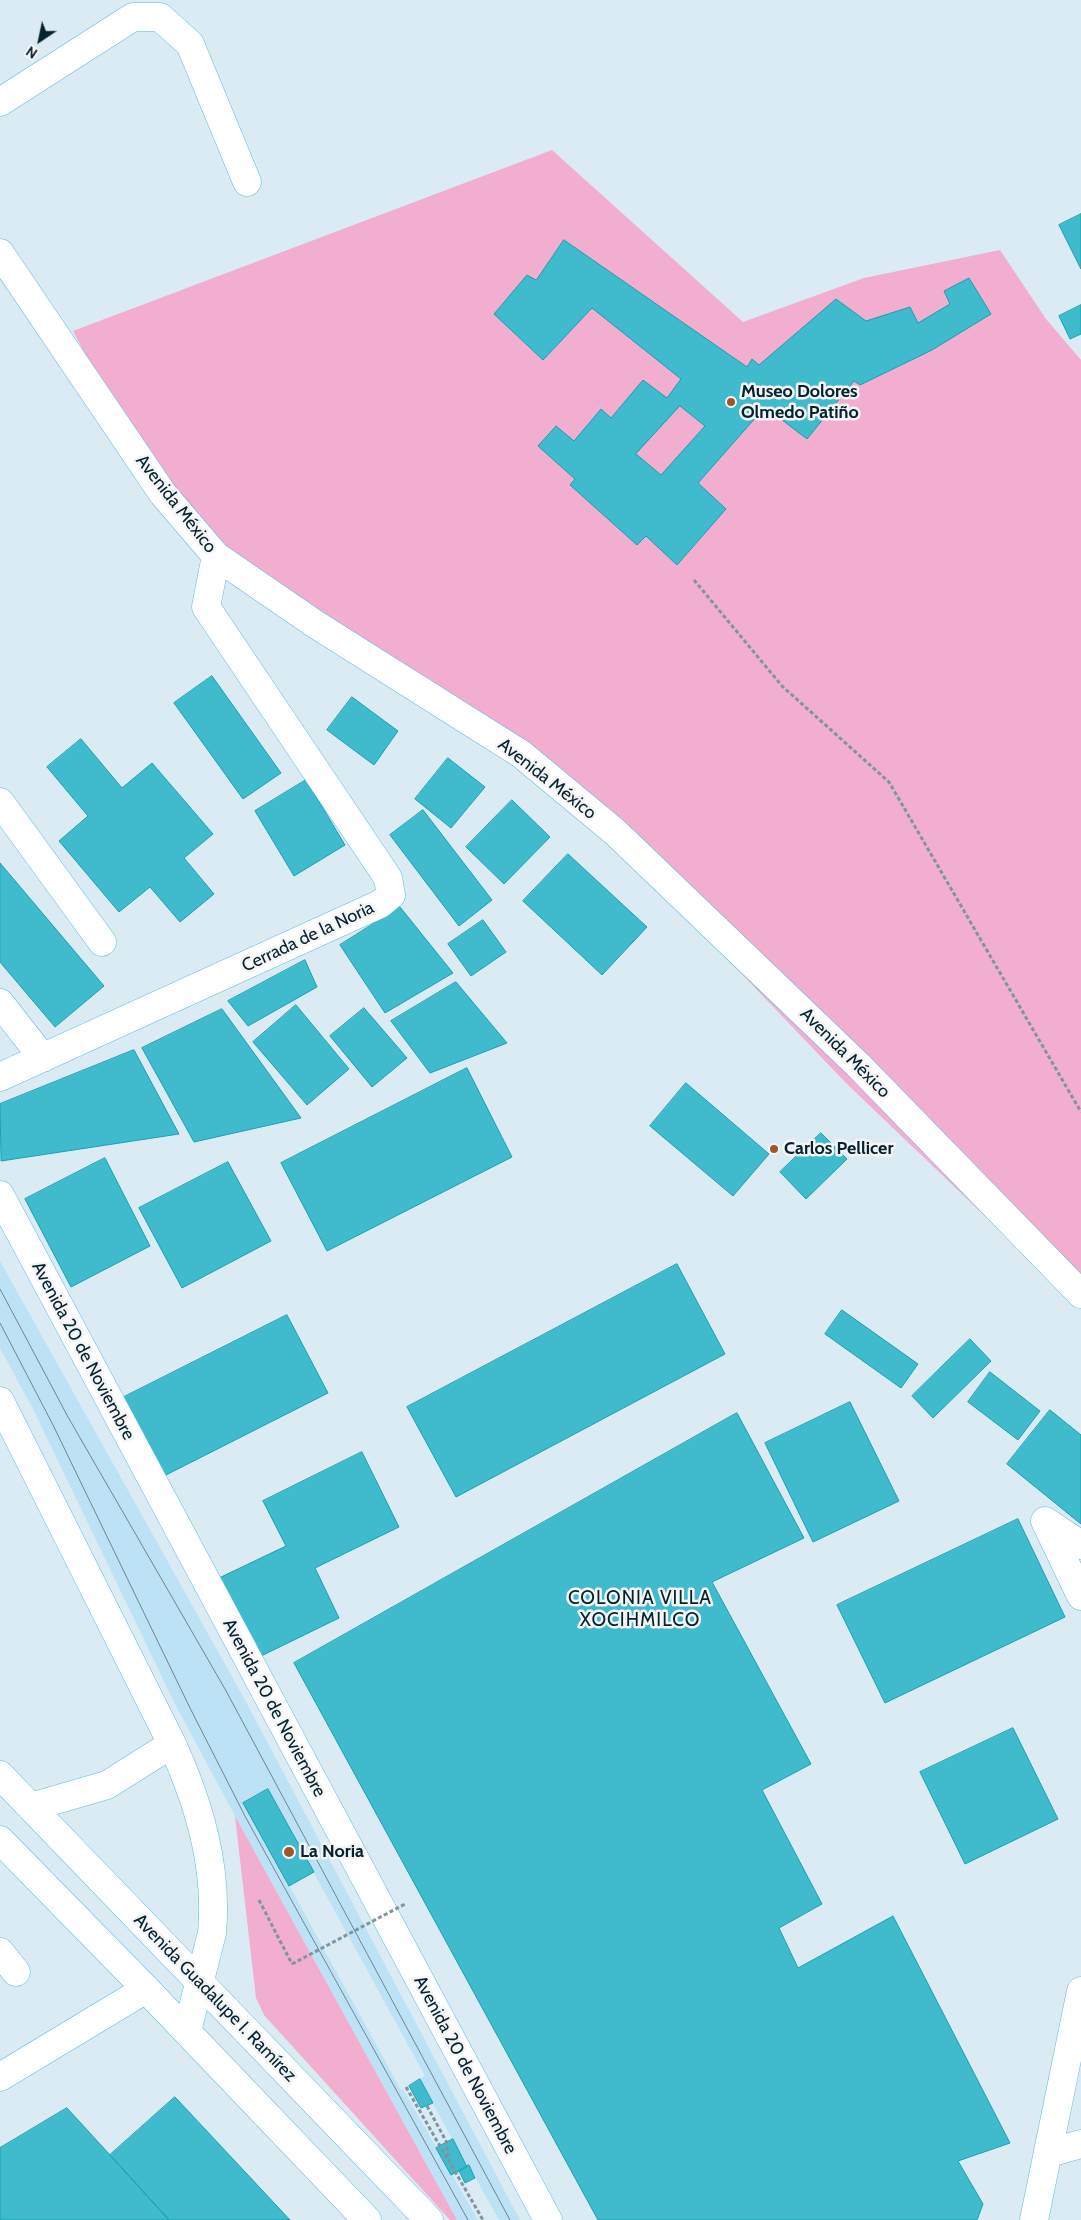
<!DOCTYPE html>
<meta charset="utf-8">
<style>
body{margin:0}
#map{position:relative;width:1081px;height:2220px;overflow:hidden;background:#daebf3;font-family:Cabin,sans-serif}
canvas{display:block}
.north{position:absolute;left:15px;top:15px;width:50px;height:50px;-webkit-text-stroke:4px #f5f5f5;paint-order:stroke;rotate:214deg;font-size:14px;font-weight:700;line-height:20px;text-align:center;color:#042330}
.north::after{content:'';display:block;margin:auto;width:18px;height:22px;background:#042330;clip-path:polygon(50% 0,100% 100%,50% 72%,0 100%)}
</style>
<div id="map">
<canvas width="1081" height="2220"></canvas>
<div class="north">N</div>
</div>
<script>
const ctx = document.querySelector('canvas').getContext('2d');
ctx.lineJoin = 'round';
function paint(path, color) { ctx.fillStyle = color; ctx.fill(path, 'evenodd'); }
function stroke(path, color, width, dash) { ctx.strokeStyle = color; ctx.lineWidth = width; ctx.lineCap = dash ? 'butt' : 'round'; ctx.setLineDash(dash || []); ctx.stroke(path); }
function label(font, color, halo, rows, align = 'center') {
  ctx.font = font + ' Cabin,sans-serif'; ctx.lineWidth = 5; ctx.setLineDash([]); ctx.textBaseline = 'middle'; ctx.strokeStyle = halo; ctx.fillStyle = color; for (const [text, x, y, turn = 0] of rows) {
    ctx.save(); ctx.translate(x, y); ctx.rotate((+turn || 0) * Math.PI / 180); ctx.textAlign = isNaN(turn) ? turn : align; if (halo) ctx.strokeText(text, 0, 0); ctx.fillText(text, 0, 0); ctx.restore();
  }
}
const built = new Path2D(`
 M0,1261L245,1700L520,2220H499L469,2166L467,2167L420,2079L425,2076L268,1789L244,1803L401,2090L403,2089L478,2220H457L235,1816L175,1704L33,1409L0,1348Z`);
const green = new Path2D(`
 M552,150L743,322L864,278L1000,250L1046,319L1081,360V1308L846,1083L606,832L430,679L239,574L161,498L73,331Z
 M235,1816L457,2220H450L264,2015L256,1998Z`);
const building = new Path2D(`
 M1081,214V269L1059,225Z
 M564,240L747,367L752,359L759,365L836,299L866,321L910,307L918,323L950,304L944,291L969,278L991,314L932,350L860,385L854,381L807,439L765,407L698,483L726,509L677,565L646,536L637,545L570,485L575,479L538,446L556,426L574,441L601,409L611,418L643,380L667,398L681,379L592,308L543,360L494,314L527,275L536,280ZM680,406L705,426L661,475L636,454Z
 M1081,305V334L1070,339L1059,316Z
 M212,676L281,773L243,799L174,703Z
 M352,697L398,731L374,765L327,730Z
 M81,739L122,788L152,763L213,834L184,858L214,894L180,922L150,887L119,912L59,841L88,816L47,767Z
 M448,758L485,787L451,828L415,799Z
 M306,780L345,845L294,876L255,811Z
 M512,800L550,837L504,884L466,847Z
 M423,810L492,900L459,926L390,835Z
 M568,854L647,927L602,975L523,901Z
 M0,863L104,986L55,1027L0,962Z
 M400,907L453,973L385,1013L340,945Z
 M483,920L506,952L471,976L448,944Z
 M305,960L317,987L248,1026L228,1001Z
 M456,982L507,1043L430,1073L391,1021Z
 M296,1005L349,1069L307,1105L253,1042Z
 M364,1008L407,1058L372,1087L330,1036Z
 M222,1009L301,1118L194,1142L142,1048Z
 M134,1050L179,1134L1,1161L0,1104Z
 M467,1068L512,1157L327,1251L281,1163Z
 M686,1083L769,1154L733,1196L650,1126Z
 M821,1133L847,1159L806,1199L780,1172Z
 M105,1158L150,1246L71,1287L25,1199Z
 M228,1162L271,1241L182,1288L139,1208Z
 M677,1264L725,1354L456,1497L407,1407Z
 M842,1310L918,1364L901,1388L825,1334Z
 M287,1315L328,1393L162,1477L122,1398Z
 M970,1339L991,1361L933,1418L912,1396Z
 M990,1372L1040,1411L1018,1440L968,1402Z
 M850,1402L899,1501L813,1542L765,1443Z
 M1050,1410L1081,1435V1524L1007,1464Z
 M737,1413L804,1538L712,1582L811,1764L762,1790L822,1904L779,1928L798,1968L893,1916L1010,2143L958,2161L983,2204L977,2220H598L294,1663Z
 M362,1452L399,1527L315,1568L339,1618L257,1658L217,1579L286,1546L263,1501Z
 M1018,1519L1065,1617L885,1703L837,1605Z
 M1013,1728L1058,1819L965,1864L920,1772Z
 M268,1789L314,1872L289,1886L243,1803Z
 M420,2079L433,2103L421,2108L409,2086Z
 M175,2097L290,2220H169L110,2155Z
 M67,2108L110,2155L169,2220H0V2148Z
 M453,2139L467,2167L451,2175L436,2148Z
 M469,2165L475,2178L465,2183L459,2171Z`);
const path = new Path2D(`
 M694,580L782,686L889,782L1081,1112
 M259,1900L292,1964
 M406,2087L448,2160
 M427,2106L446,2141L449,2161L483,2220`);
const minor = new Path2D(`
 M0,102L133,17H160L190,44L247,182
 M0,253L163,494L216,556L315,624L521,754L615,832L858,1065L1081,1294
 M0,802L102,942
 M0,1003L43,1058
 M0,1077L380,904L391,895L388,878L206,607L216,556
 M1081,1545L1045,1521L1081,1596
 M0,1952L16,1972
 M0,2077L146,1989`);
const major = new Path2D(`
 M0,1195L548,2220
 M0,1401L172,1744C199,1804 218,1866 212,1933L187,2031
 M0,1775L429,2220
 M31,1807L107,1785L172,1744
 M0,1840L146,1989L367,2220
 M1049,2153L1081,2144
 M1034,2220L1081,1991`);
const tram = new Path2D(`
 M0,1289L68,1417L225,1689L510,2220
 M0,1323L53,1425L190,1708L246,1818L468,2220`);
const pathBridge = new Path2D(`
 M292,1964L405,1904`);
const markers = [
 [731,402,5,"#9c562c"],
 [774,1149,5,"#9c562c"],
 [289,1852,6,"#9c562c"]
];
const poiNames = [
 ["Museo Dolores",741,392],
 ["Olmedo Patiño",741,413],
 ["Carlos Pellicer",784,1149],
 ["La Noria",300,1852]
];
const streetNames = [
 ["Avenida México",176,504,52],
 ["Avenida México",547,779,38],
 ["Cerrada de la Noria",308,937,-25],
 ["Avenida México",845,1053,45],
 ["Avenida 20 de Noviembre",83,1351,62],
 ["Avenida 20 de Noviembre",274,1708,62],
 ["Avenida Guadalupe I. Ramírez",215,1998,46],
 ["Avenida 20 de Noviembre",465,2065,62]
];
const neighbourhoodNames = [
 ["COLONIA VILLA",640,1598],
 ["XOCIHMILCO",640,1620]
];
paint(built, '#bde2f5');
paint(green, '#f2aece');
paint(building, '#40bacd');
stroke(building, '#17a0b3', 1);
stroke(minor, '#5cbce6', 29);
stroke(major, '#5cbce6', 29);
stroke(path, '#7e959f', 3, [4, 2.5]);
stroke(minor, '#fff', 28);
stroke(major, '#fff', 28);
stroke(tram, '#6d8590', 1);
stroke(pathBridge, '#7e959f', 3, [4, 2.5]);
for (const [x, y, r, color] of markers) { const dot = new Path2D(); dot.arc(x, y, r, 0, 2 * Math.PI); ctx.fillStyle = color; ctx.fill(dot); stroke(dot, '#f5f5f5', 2); }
label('bold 18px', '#042330', '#f5f5f5', poiNames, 'left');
label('18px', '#042330', '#f5f5f5', streetNames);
ctx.letterSpacing = '1px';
label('19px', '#042330', '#f5f5f5', neighbourhoodNames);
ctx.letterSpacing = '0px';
</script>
